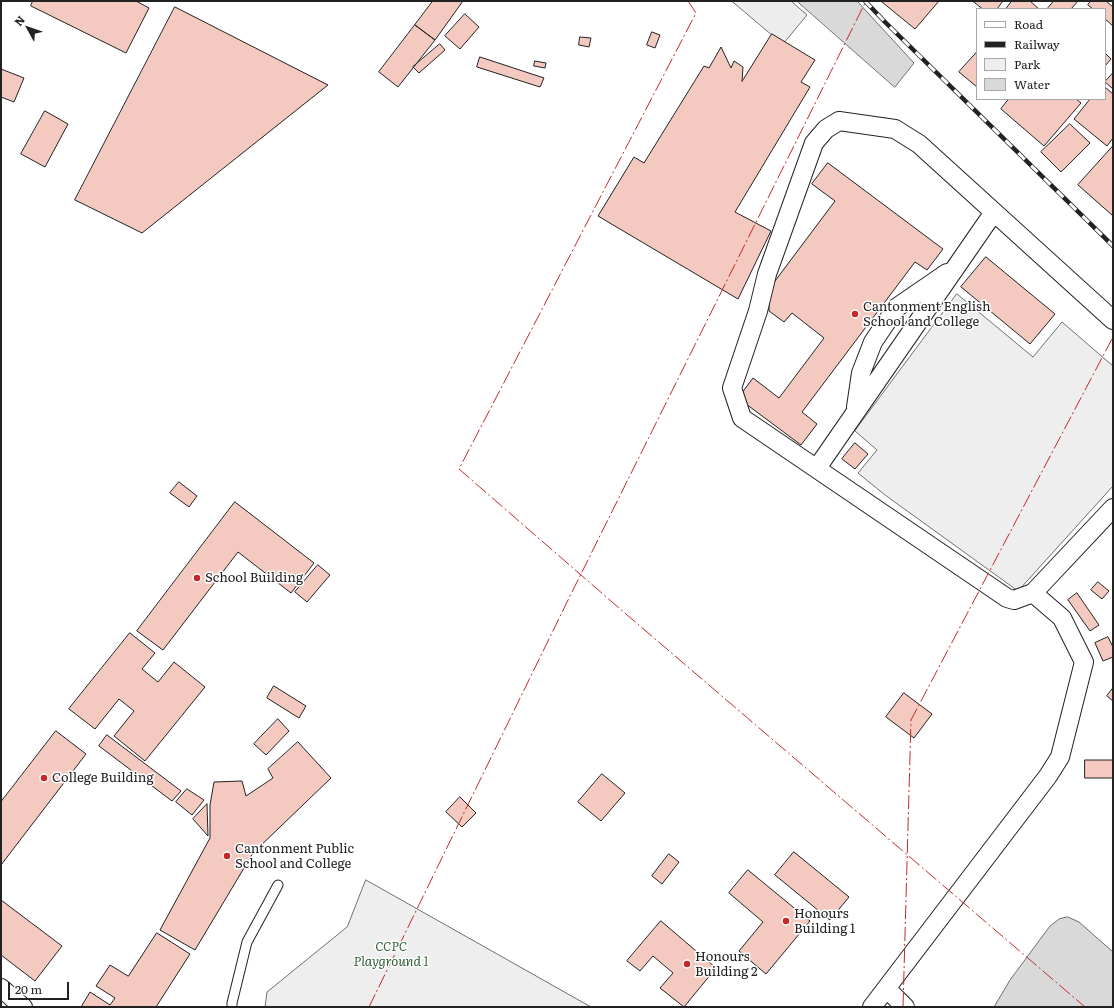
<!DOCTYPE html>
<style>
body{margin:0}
#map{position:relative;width:1114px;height:1008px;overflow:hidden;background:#fff;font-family:Literata,serif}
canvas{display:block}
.frame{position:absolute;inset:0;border:2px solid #222;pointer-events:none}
.legend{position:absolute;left:976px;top:8px;width:130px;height:92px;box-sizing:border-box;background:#fff;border:1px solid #a7a7a7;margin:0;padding:5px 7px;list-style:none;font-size:12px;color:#222}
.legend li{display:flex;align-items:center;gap:8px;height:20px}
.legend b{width:20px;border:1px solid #a7a7a7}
.north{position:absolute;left:8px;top:8px;width:40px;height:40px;-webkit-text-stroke:3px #fff;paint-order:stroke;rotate:310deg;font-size:11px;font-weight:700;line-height:16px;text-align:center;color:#222}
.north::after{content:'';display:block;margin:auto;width:14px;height:18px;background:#222;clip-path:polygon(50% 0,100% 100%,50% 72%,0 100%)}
.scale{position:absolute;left:8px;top:982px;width:61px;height:18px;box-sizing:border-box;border:2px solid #222;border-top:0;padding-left:5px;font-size:12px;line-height:14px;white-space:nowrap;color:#222;-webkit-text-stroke:3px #fff;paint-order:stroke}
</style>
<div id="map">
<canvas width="1114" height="1008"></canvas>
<div class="frame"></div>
<ul class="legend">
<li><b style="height:5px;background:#fff"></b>Road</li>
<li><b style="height:5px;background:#222"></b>Railway</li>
<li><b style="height:11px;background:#eee"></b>Park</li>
<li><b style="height:11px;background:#d9d9d9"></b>Water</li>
</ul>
<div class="north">N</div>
<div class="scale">20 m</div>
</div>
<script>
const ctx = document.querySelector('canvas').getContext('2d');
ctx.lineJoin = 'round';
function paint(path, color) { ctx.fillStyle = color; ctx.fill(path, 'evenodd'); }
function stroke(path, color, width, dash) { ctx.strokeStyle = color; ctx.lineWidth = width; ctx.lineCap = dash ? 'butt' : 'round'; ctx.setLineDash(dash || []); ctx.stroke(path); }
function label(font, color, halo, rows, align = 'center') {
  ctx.font = font + ' Literata,serif'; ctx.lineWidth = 3; ctx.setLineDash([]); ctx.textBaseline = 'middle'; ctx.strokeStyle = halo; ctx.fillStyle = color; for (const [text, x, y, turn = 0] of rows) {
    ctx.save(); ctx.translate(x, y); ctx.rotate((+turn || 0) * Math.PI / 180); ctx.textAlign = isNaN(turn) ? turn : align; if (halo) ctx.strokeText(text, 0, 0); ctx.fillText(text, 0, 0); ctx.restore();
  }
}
const green = new Path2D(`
 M957,294L1033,357L1062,322L1113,366V486L1018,591L885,495L858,473L877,450L855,431Z
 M366,880L591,1007H265L267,992L347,927Z`);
const parking = new Path2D(`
 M732,1H791L807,15L783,44Z`);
const water = new Path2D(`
 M797,1H857L914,63L895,87Z
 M1068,917L1079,922L1113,952V1007H994L1010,980L1050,926L1059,919Z`);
const building = new Path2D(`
 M33,1H136L149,8L126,53L31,6Z
 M433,1H463L435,40L415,25Z
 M883,1H939L915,29L882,2Z
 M973,1H1003L997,9H983Z
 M1012,1H1030L1039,9H1006Z
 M1054,1H1078L1071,9H1048V8Z
 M1091,1H1106L1113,7V26L1105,19V9H1093L1088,5Z
 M175,7L328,85L142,233L75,200Z
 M465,14L479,27L460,49L445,36Z
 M415,25L435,40L398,87L379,72Z
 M652,32L660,35L655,48L647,45Z
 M772,34L815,60L801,82L810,87L735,212L771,231L738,299L598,216L634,157L644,163L704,66L709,68L721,47L731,68L734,61L743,67L742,81Z
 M580,37L591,38L589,47L579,45Z
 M440,44L445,50L419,73L413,67Z
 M977,52V87L959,72Z
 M1105,53L1111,59L1105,66Z
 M480,57L544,78L540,87L477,67Z
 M535,61L546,63L545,68L534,66Z
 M1,69L24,78L14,102L1,97Z
 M1113,73V89L1105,82Z
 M1105,87L1113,94V138L1107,146L1074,119L1090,99H1105Z
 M1009,99H1076L1081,103L1044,146L1001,109Z
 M45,111L68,124L45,167L21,154Z
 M1070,124L1090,143L1061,172L1041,152Z
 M1113,146V213L1112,215L1078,185Z
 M828,163L943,249L927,270L915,262L802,412L817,424L801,445L738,398L753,378L779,398L824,338L792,313L784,322L769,311V289L835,201L812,184Z
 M986,257L1055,314L1030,344L961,287Z
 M855,443L868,454L855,469L842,459Z
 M179,482L197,496L189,507L170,493Z
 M235,502L314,563L291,593L238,552L163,650L137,631Z
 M318,565L330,575L307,602L295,592Z
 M1098,582L1109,591L1102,599L1091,590Z
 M1077,593L1099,625L1090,631L1068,600Z
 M130,633L155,653L142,669L158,682L174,662L205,687L145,761L114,736L134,711L119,699L95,729L69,709Z
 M1108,637L1113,647V657L1103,661L1095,643Z
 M274,686L306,706L299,718L267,698Z
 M1113,688V701L1107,696Z
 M904,693L932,714L914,738L886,717Z
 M278,719L289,731L266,755L254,744Z
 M56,731L86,754L1,865V802Z
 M107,735L181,791L172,801L99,746Z
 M298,742L331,778L253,853L195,950L160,930L210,838V805L214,782L242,781L246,796L273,778L268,769Z
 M1085,760H1113V778H1085Z
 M602,774L625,793L601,821L578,802Z
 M187,789L204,800L192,815L176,802Z
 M460,797L476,813L462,827L446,812Z
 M207,804L208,836L193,819Z
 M794,852L849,897L830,920L775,875Z
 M669,854L679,862L662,884L652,876Z
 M748,870L810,921L766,974L739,951L763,922L729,893Z
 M1,900L62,946L35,981L1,955Z
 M661,921L716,968L684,1007L660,988L673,973L653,956L640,971L627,961Z
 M157,933L190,954L156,1007H81L90,992L110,1005L115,998L96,986L110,965L128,976Z`);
const lane = new Path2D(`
 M232,1007V1003L247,942L278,885`);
const street = new Path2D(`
 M1113,320L919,144L895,129L839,121L826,129L814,143L767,274L758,311L732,388L742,418L1007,598L1014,600L1033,593L1113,508
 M856,407L861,373L873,342L896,308L947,273
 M817,468L994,212
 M1,988L23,1007
 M887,989L905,1007
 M872,1007L1048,776L1060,757L1084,662L1062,618L1033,593`);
const rail = new Path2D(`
 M865,1L885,22L1113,246`);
const power = new Path2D(`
 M688,1L696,13L459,469L619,608L1085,1007
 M369,1007L571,594L866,1
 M903,1007L911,720L1113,337`);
const markers = [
 [855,314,4,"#c62828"],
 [197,578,4,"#c62828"],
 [44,778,4,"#c62828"],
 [227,856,4,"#c62828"],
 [786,921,4,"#c62828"],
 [687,964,4,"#c62828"]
];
const poiNames = [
 ["Cantonment English",863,307],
 ["School and College",863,322],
 ["School Building",205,578],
 ["College Building",52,778],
 ["Cantonment Public",235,849],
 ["School and College",235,864],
 ["Honours",794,914],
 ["Building 1",794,929],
 ["Honours",695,957],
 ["Building 2",695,972]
];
const parkNames = [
 ["CCPC",391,947],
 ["Playground 1",391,962]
];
paint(green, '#eee');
stroke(green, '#6f6f6f', 1);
paint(parking, '#ededed');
stroke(parking, '#6f6f6f', 1);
paint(water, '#d9d9d9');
stroke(water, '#6f6f6f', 1);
paint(building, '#f3c9c0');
stroke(building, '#222', 1);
stroke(lane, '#222', 11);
stroke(street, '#222', 20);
stroke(lane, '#fff', 9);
stroke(street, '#fff', 18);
stroke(rail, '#222', 4.5);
stroke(rail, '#fff', 3, [9]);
stroke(power, '#c62828', 1, [14, 3, 2, 3]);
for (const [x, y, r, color] of markers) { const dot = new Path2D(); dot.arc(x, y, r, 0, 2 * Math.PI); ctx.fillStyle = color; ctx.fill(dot); stroke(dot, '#fff', 1.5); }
label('13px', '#222', '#fff', poiNames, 'left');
label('italic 13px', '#2f5e38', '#fff', parkNames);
</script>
